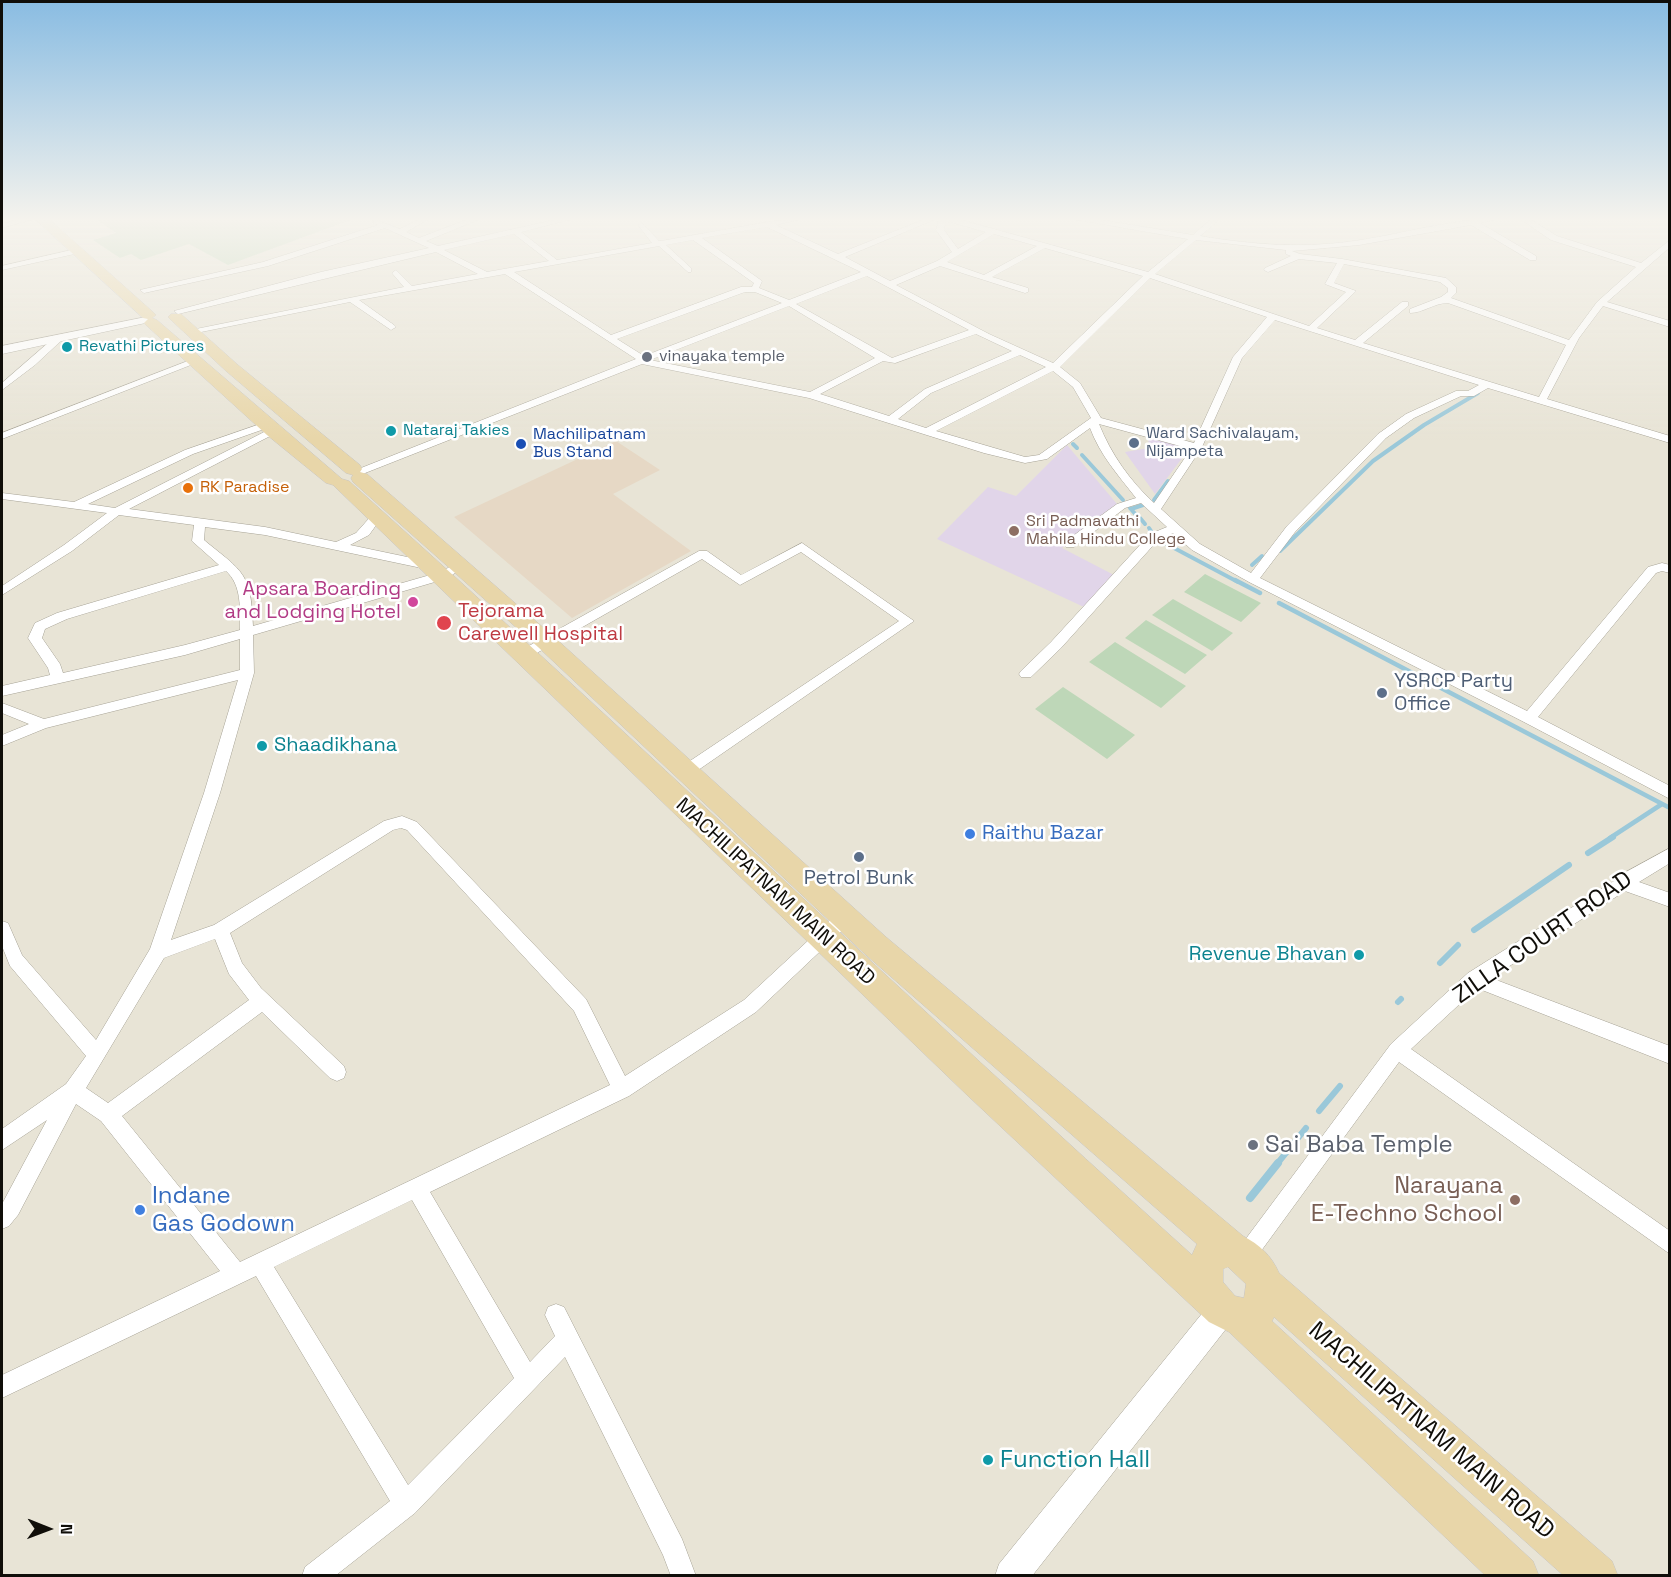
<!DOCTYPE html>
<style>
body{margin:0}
#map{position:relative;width:1671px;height:1577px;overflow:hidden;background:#e8e4d6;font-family:"Space Grotesk",sans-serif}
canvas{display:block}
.frame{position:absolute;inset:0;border:3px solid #100e09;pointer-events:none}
.north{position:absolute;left:18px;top:1499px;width:60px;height:60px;-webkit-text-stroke:4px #fff;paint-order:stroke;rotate:91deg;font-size:16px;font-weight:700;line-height:24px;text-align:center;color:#100e09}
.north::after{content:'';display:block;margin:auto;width:21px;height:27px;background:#100e09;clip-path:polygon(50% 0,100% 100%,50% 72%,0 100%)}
</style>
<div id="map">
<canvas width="1671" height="1577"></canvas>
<div class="frame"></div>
<div class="north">N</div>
</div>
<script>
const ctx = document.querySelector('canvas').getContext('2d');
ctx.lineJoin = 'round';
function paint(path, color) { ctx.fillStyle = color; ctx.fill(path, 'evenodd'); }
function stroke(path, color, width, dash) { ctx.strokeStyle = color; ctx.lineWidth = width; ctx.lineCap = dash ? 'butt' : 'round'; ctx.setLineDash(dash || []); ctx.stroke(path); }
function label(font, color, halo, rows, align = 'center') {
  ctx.font = font + ' "Space Grotesk",sans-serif'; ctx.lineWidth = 5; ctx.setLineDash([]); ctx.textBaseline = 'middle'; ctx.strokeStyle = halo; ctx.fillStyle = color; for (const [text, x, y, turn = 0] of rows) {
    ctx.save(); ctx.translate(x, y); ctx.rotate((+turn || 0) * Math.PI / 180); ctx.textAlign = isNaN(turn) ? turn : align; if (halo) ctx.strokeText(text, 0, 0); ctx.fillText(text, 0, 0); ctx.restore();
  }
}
const industrial = new Path2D(`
 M616,441L660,470L613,494L691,551L572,618L454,517Z`);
const education = new Path2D(`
 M1148,436L1189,449L1155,494L1125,452L1149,448Z
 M1067,445L1117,504L1062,548L1114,575L1084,607L937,539L988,487L1016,496Z`);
const green = new Path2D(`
 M96,219H353L228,265L189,244L141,260L131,254L120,258L93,240L116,233Z
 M1205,574L1261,603L1241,622L1184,592Z
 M1173,599L1233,633L1212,651L1152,615Z
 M1146,620L1207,655L1185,674L1125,638Z
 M1115,642L1186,686L1161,708L1089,662Z
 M1063,687L1135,735L1107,759L1035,709Z`);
const streamFar3 = new Path2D(`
 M1073,444L1077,448
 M1082,455L1123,500
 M1154,500L1168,481
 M1130,508L1137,516
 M1131,509L1143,505
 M1140,518L1145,524
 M1149,528L1153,534
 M1159,540L1238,582
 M1280,551L1373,461L1424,425L1478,393
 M1252,565L1262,556`);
const streamFar2 = new Path2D(`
 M1235,580L1260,593
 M1279,603L1670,808
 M1610,838L1662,804`);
const streamFar1 = new Path2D(`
 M1588,853L1613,837
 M1474,930L1569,865
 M1440,963L1458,945
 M1398,1002L1401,999
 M1319,1111L1340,1086
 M1277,1164L1306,1128`);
const stream = new Path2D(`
 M1250,1198L1278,1163`);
const minor = new Path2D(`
 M20,219H34L2,228V224Z
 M374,219L400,229L419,219H429L406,232L419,238L468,219H480L426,241L438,246L558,219H573L521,232L557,260L652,243L638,225L642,223L659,241H661L767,222L801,219L776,225L838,254L925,219H936L845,257L890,281L937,261L952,252L936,230L939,219H958L1148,272L1188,239L1072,219L1102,220L1193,235L1211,219H1220L1200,236C1254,245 1306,249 1361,240C1406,233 1451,219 1497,219L1480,223L1536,256V260H1530L1471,225L1359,245L1292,251L1300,254L1342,259L1446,278L1456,287V293L1451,298L1569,340L1597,302L1636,267L1551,240L1520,219H1530L1557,236L1641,263L1670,240V247L1607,302L1670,321V327L1603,306L1579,338L1547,399L1670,436V443L1488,388L1474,396H1461L1414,418L1386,438L1295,532L1260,578L1527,711L1648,567L1662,563L1670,565V573L1662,571L1656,573L1538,717L1670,786V799L1524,722L1249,582L1192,550L1173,533L1158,540L1061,648L1031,677H1021L1019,674L1021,671L1051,642L1150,534L1167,527L1141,503L1125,508L1074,547H1066V541L1117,504L1136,498C1118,475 1100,455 1090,428L1047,459L1025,463L984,453L809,398L642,364L360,475L356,474V470L636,359L505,274L359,300L394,325L396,327L391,330L350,302L191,334L186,331L404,287L392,273L396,270L412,286L478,274L436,252L178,314L174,311L321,272L429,248L385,228L268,266L144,293L140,290L263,262L378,225L373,223ZM946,221L986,232L958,249L944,230ZM767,227L861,272L789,300L759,288L762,281L702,238ZM514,234L549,261L487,272L444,250ZM994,234L1037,246L984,275L947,262ZM693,240L754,283L752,287H741L611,335L514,272L659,246L688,272H691V268L666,245ZM1196,240L1286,250V254L1291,256L1265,268L1264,270L1268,272L1299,259L1337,263L1325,284L1346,292L1309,326L1155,274ZM1045,248L1143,276L1053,363L989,334L896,285L940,266L1025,293L1028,292V288L992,277ZM1344,264L1440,282L1448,288V292L1441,297L1410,309V313C1423,313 1434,303 1448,303L1566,345L1539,397L1363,343L1408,306V302H1402L1355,340L1317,328L1356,291L1334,283ZM867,276L969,330L892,358L796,304ZM1150,278L1267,317L1233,357L1194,443L1101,418L1080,383L1060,367ZM745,292H755L782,303L644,356L617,339ZM789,306L875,358L810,392L650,360ZM1275,320L1479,385L1468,391H1456L1406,414L1378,434L1287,526L1251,573L1200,544L1161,509L1202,447L1242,358ZM976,334L1012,351L925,389L889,416L820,394L883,361L895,363ZM1020,355L1046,367L926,428L898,419L931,393ZM1053,371L1073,387L1091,418L1039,455L1025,457L936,431ZM1099,424L1191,449L1154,503C1130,481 1111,454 1099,424Z
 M76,249L80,251L79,253L2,270V266Z
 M55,337L63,339L35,365L2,390V383Z
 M193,359L201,361L2,439V433Z
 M266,422L270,423V427L193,454L88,504L115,508L270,429L275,432L274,434L129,509L265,527L336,542L356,533L372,515L376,514L382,517L369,535L350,545L431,562L437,566L431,570L265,535L205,527L204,540C243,572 251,572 253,626L437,573L459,563L465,567L445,579L253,635L254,673L220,793L171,940L214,925L384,821L402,816L417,822L586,999L625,1076L744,1000L838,913L844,911L850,913L852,918L850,923L756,1012L629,1096L430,1192L530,1362L555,1336L545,1315L548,1307L556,1304L564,1307L682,1539L696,1576H671L663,1555L565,1357L415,1513L335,1576H302L305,1567L390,1501L256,1276L2,1398V1375L220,1271L101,1121L76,1104L18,1215L9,1226L2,1229V1204L47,1120L2,1150V1129L66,1084L86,1056L10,966L2,946V921L8,923L22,955L96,1040L150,949L204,793L238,680L46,728L2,746V735L29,724L2,713V703L44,719L240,670V639L185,655L2,696V686L50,675L48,668L28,638L35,623L57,613L219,565L192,541L194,525L119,515L72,551L2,595V586L64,545L107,513L2,499V493L74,502L185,450ZM226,571C242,585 240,609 240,630L185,645L63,673L60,664L42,638L45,629L67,619ZM401,828L407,830L574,1011L610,1085L240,1262L122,1116L262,1012L330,1078L337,1081L344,1078L346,1072L344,1066L261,988L242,963L230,933L393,830ZM215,939L229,974L249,1000L108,1103L86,1088L164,958ZM412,1200L514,1378L408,1485L274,1267Z
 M802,543L914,621L691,775H681L679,771L681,767L899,621L801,552L740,585L702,559L528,658L523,660L516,655L518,652L699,551H707L741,575Z
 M1670,848V863L1639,882L1670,893V907L1625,891L1491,978L1670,1046V1064L1477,988L1411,1049L1670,1231V1254L1399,1062L1253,1262L1246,1266L1239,1262L1235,1255L1239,1248L1391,1044L1468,973L1614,881L1615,878Z`);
const tertiary = new Path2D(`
 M146,317L152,320L150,322L2,354V346Z
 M1223,1296L1233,1300L1237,1310L1233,1320L1032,1576H995L999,1564L1213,1300Z`);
const primary = new Path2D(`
 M35,219H49L153,312L156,315L152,318L157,320L342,479L349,481C633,736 908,1000 1192,1255L1197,1244L866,955L538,647L353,482L351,478L353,475L346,473L226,371L171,320L168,317L171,314H181L238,365L360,465L362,469L360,472L367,474L554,637L886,937L1243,1236C1260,1245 1271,1255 1279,1273L1612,1561L1618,1576H1564L1274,1317L1272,1321L1533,1561L1539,1576H1486L1229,1332L1209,1322L967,1095L333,485L326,483L267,435L147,326L144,323L148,319L143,318ZM1228,1267L1246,1284L1244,1298L1235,1296L1223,1282V1269Z`);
const markers = [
 [67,347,6,"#0f9aa8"],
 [647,357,6,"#6b7280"],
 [391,431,6,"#0f9aa8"],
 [1134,443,6,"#5c6f8a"],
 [521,444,6,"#1a4fb4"],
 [188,488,6,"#e8710a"],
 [1014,531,6,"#8d6e63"],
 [413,602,6,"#d1479c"],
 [444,623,8,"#e0444e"],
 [1382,693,6,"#5c6f8a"],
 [262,746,6,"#0f9aa8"],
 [970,834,6,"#3f7fe0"],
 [859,857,6,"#5c6f8a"],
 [1359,955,6,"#0f9aa8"],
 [1253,1145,6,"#6b7280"],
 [1515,1200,6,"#8d6e63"],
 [140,1210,6,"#3f7fe0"],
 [988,1460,6,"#0f9aa8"]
];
const farCulturenames = [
 ["Revathi Pictures",79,347],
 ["Nataraj Takies",403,431]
];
const farWorshipnames = [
 ["vinayaka temple",659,357]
];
const farServicenames = [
 ["Ward Sachivalayam,",1146,434],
 ["Nijampeta",1146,452]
];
const farTransitnames = [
 ["Machilipatnam",533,435],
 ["Bus Stand",533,453]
];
const farFoodnames = [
 ["RK Paradise",200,488]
];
const farEducationnames = [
 ["Sri Padmavathi",1026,522],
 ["Mahila Hindu College",1026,540]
];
const hotelNames = [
 ["Apsara Boarding",401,590],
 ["and Lodging Hotel",401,613]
];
const healthNames = [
 ["Tejorama",458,612],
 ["Carewell Hospital",458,635]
];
const serviceNames = [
 ["YSRCP Party",1394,682],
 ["Office",1394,705],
 ["Petrol Bunk",859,879,"center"]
];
const cultureNames = [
 ["Shaadikhana",274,746],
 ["Revenue Bhavan",1347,955,"right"]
];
const shopNames = [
 ["Raithu Bazar",982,834]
];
const streetNames = [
 ["MACHILIPATNAM MAIN ROAD",775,892,43]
];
const nearStreetnames = [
 ["ZILLA COURT ROAD",1543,938,-35],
 ["MACHILIPATNAM MAIN ROAD",1431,1431,41]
];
const nearWorshipnames = [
 ["Sai Baba Temple",1265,1145]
];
const nearEducationnames = [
 ["Narayana",1503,1186],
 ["E-Techno School",1503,1214]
];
const nearShopnames = [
 ["Indane",152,1196],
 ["Gas Godown",152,1224]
];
const nearCulturenames = [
 ["Function Hall",1000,1460]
];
paint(industrial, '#e6d8c5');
paint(education, '#e1d5e9');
paint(green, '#bed7b8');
stroke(streamFar3, '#9ac8d9', 4);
stroke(streamFar2, '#9ac8d9', 4.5);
stroke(streamFar1, '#9ac8d9', 6);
stroke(stream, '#9ac8d9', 8);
stroke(minor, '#a6a295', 1);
stroke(tertiary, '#a6a295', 1);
stroke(primary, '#c6c5c4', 1);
paint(minor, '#fff');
paint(tertiary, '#fff');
paint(primary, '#e8d6a9');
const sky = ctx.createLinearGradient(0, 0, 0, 440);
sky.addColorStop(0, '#89bce2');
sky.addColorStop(0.5, '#f5f3ed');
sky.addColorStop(1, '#f5f3ed00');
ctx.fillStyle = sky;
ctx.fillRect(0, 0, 1671, 440);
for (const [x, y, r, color] of markers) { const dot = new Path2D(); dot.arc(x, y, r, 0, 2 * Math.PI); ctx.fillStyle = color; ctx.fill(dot); stroke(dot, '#fff', 2); }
label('16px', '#0d838f', '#fff', farCulturenames, 'left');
label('16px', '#5b616d', '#fff', farWorshipnames, 'left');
label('16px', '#4e5e75', '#fff', farServicenames, 'left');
label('16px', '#164399', '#fff', farTransitnames, 'left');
label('16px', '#c56008', '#fff', farFoodnames, 'left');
label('16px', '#785e54', '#fff', farEducationnames, 'left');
label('20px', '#b23c85', '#fff', hotelNames, 'right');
label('20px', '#be3a42', '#fff', healthNames, 'left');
label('20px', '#4e5e75', '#fff', serviceNames, 'left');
label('20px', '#0d838f', '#fff', cultureNames, 'left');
label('20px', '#366cbe', '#fff', shopNames, 'left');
label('20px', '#100e09', '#fff', streetNames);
label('24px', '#100e09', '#fff', nearStreetnames);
label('24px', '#5b616d', '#fff', nearWorshipnames, 'left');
label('24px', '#785e54', '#fff', nearEducationnames, 'right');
label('24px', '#366cbe', '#fff', nearShopnames, 'left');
label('24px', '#0d838f', '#fff', nearCulturenames, 'left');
</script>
